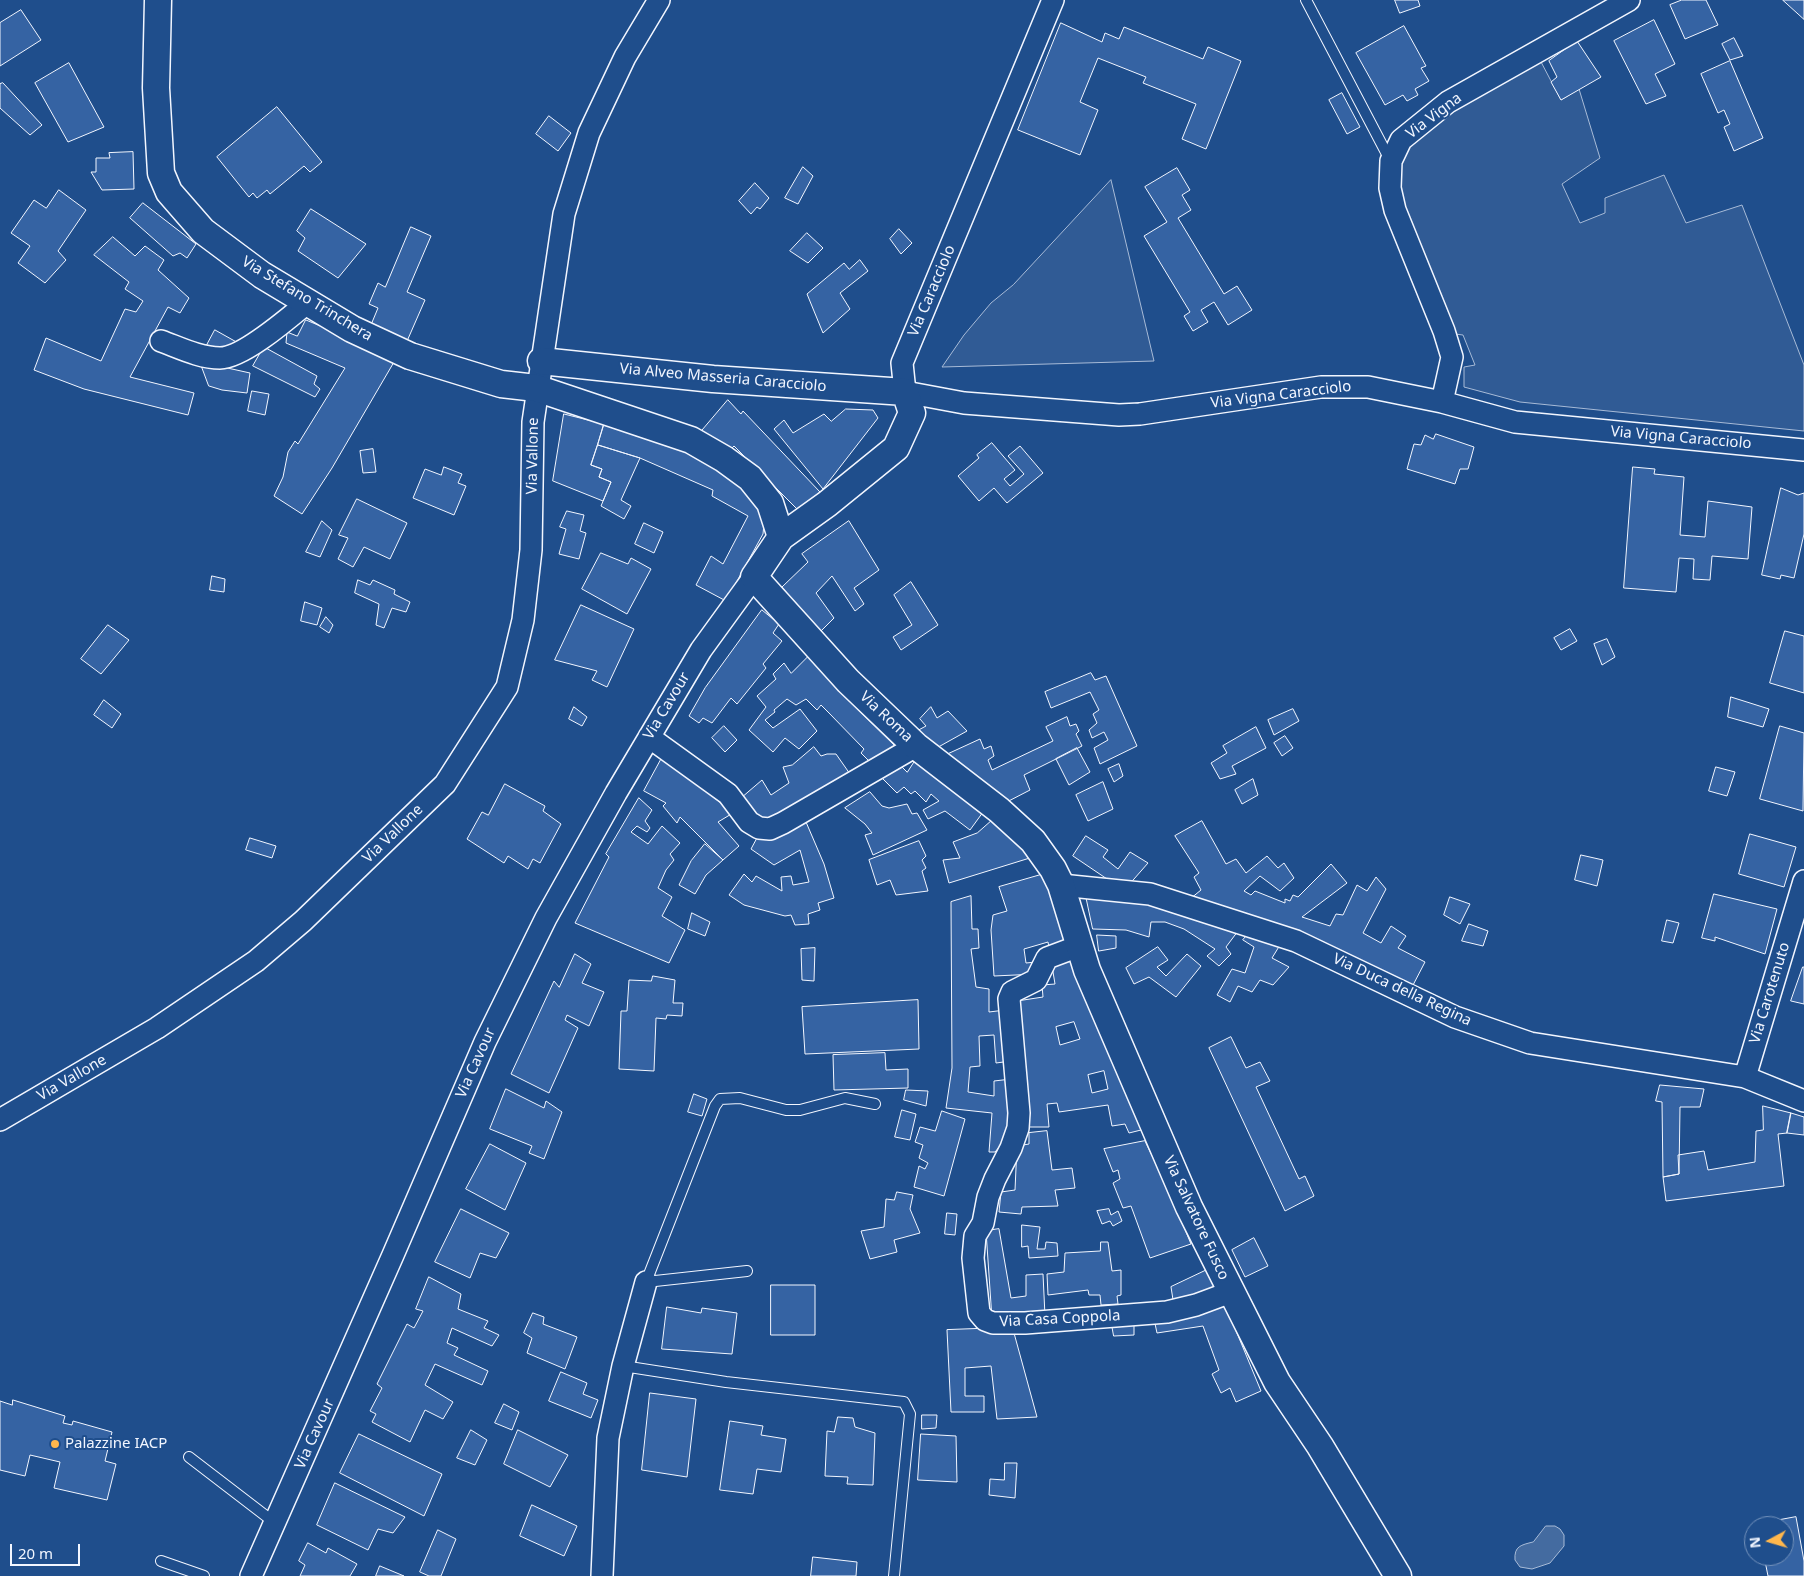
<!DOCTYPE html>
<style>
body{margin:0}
#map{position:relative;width:1804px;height:1576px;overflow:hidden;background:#1f4e8c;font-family:"Noto Sans",sans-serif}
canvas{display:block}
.north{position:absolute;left:1744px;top:1516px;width:50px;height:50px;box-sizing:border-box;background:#1f4e8c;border:1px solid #7391ba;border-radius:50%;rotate:264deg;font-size:14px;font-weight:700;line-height:20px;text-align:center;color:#f2f6ff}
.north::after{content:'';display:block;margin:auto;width:18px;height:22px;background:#ffb74d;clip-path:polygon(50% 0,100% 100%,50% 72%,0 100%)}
.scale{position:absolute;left:10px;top:1544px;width:70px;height:22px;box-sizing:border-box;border:2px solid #f2f6ff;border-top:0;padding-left:6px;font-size:15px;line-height:18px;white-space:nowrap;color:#f2f6ff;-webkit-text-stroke:4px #1f4e8c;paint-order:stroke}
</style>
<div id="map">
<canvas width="1804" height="1576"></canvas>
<div class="north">N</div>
<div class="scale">20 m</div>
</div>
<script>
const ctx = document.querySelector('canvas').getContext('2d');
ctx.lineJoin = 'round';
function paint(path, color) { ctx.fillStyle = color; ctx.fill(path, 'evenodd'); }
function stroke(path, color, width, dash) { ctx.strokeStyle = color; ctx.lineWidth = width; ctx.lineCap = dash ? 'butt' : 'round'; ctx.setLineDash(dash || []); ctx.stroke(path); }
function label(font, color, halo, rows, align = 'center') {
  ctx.font = font + ' "Noto Sans",sans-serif'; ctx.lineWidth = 4; ctx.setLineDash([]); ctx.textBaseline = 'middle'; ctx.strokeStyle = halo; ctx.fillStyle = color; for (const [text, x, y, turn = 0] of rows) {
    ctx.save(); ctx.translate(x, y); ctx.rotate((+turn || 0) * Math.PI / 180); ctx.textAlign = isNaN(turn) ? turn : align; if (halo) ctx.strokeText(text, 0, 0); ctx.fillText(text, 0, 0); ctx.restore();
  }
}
const built = new Path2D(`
 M1540,60L1561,100L1579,89L1600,158L1562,184L1580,223L1605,213V198L1664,175L1686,223L1742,205L1804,365V431L1520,402L1464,387V367L1475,365L1463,335L1455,334L1403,213L1398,166L1409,141L1464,103Z
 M1111,180L1154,361L942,367L964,335L991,303L1013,285Z`);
const water = new Path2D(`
 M1546,1526H1555L1560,1529L1564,1535V1546L1550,1563L1532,1569L1520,1567L1515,1560C1514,1546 1521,1545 1533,1542Z`);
const building = new Path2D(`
 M1395,0H1418L1420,6L1400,13Z
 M1682,0H1706L1718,25L1685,39L1670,5Z
 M1783,0H1804V19Z
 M21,10L41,40L0,66V23Z
 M1654,20L1675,64L1655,74L1666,96L1646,104L1614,41Z
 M1061,23L1102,42L1105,33L1119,39L1124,27L1203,59L1208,47L1241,61L1206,149L1182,139L1196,104L1143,83L1146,77L1098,58L1080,102L1098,110L1080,155L1018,130Z
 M1404,26L1426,66L1421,68L1429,81L1415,89L1418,95L1407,101L1403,95L1385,105L1356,53Z
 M1734,38L1743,56L1730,60L1722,44Z
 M1577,41L1601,77L1561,100L1551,82L1557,77L1549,61Z
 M1730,61L1763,138L1734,151L1724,127L1730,124L1724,110L1718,113L1701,74Z
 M69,63L104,127L68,142L35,83Z
 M3,83L42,125L30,135L0,108V84Z
 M1342,93L1360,127L1347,134L1329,100Z
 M277,107L322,162L310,172L304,166L270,194L267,190L257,198L253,193L249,197L217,157Z
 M549,116L571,133L558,151L536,134Z
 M133,152L134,189L102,190L91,172H96V158H110L109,153Z
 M803,167L813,176L798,204L785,198Z
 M1177,168L1190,190L1182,195L1191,210L1178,218L1224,294L1237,286L1252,310L1228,325L1214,302L1201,310L1208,322L1193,331L1184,316L1190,312L1144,236L1167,222L1145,187Z
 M755,183L769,198L760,209L757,207L751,214L739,201Z
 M59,190L86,210L58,251L66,260L45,283L18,263L30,246L11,233L34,200L46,208Z
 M143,203L196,244L187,258L180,253L173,256L130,218Z
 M311,209L366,244L338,278L298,251L305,238L297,231Z
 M411,227L431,236L407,292L425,300L404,348L368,332L378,308L369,304L378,283L385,287Z
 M899,229L912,243L901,254L890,239Z
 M807,233L823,248L808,263L790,251Z
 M113,237L135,256L145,246L164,260L158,270L189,298L180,313L168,307L130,377L194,393L188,415L84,389L34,370L46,338L101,361L125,309L136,312L143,301L125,289L129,282L94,255Z
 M860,260L868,271L840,293L850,309L823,333L807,294L844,263L849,269Z
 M306,320L378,350L394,362L332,468L302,514L274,496L283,477L288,452L295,441L298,444L345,368L286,343L287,332L297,336Z
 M215,330L240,344L223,353L207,345Z
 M264,347L317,376L314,384L320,389L315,397L253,366Z
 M202,367H223L250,373L247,393L222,390L209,386Z
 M252,391L269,394L265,415L248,411Z
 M728,400L741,414L743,411L820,492L799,511L734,446L730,450L700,433Z
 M846,409L873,410L878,418L823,489L774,429L784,420L793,433L824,414L831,421Z
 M564,414L604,424L591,465L602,469L599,477L611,482L603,501L553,481Z
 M604,424L677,448L723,468L759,502L764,524L763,534L726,601L696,585L711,556L723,564L748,516L712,496L713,490L640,458L598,445Z
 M1436,434L1474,447L1468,469H1460L1455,484L1407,469L1414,444L1421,445L1425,435L1433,439Z
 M992,443L1015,470L1004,479L1010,486L1024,474L1008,456L1020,446L1043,473L1007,503L994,488L979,501L958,476L979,458L977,455Z
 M598,445L640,458L621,500L631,506L624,519L601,506L611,482L599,477L602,469L591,465Z
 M373,449L376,472L363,473L360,451Z
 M444,467L462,474L458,483L466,486L454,515L413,498L425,469L441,475Z
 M1633,467L1655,469L1654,474L1684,477L1680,535L1705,537L1708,501L1752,507L1748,559L1712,556L1710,580L1693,579L1694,559L1679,558L1676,592L1624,588Z
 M1781,488L1798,495L1804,493V534L1794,578L1781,575L1780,579L1762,575Z
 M357,499L407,523L390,559L364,547L353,567L338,559L348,538L339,535Z
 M567,511L584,515L580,531L586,533L579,559L559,554L566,529L560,527Z
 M322,521L332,530L320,557L306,552Z
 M849,521L879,570L854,588L864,604L855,611L832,576L816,593L834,618L818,634L782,587L808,562L802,554Z
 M644,523L663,532L654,553L635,544Z
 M601,553L628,564L631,558L651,569L627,614L582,589Z
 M212,576L225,579L224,592L210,590Z
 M358,580L370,585L373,580L395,590L394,594L410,602L406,612L392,608L384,628L376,625L379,604L355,593Z
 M911,582L938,625L901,650L893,637L912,625L894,595Z
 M305,602L322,608L317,625L301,621Z
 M581,605L634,629L607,687L592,680L597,671L555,660Z
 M762,610L779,624L773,633L782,641L763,664L766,668L737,704L731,698L712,723L703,718L699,723L689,716L705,688Z
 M326,617L333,625L329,633L320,627Z
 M108,625L129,640L101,674L81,659Z
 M1570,629L1577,641L1561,650L1554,638Z
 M1785,631L1804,636V693L1770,683Z
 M1607,639L1615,657L1602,665L1594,644Z
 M810,655L845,697L895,746L869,761L861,753L864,749L829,713L821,705L817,710L806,699L796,705L787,699L774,710L775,712L765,720L773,728L800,709L817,731L799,749L785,738L773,752L749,730L766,707L757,696L776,679L773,674L784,663L791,673Z
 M1091,673L1095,680L1106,676L1137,746L1100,764L1094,748L1108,740L1104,732L1092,738L1089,730L1097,723L1093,714L1099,710L1090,692L1051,708L1045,692Z
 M1731,697L1769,709L1763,727L1728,717Z
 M104,700L121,714L112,728L94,715Z
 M574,707L587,717L582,726L569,719Z
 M931,707L937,718L948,711L967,731L933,750L913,733L926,726L920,719Z
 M1293,709L1299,721L1274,735L1268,720Z
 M1067,717L1070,726L1076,724L1079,731L1076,734L1082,746L1024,775L1030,790L1001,805L943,756L980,739L984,749L991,746L994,756L988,760L992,770L1053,741L1046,727Z
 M724,726L737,740L725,752L712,738Z
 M1780,726L1804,733L1803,811L1760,799Z
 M1256,727L1266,748L1232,766L1236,774L1220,779L1211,763L1227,753L1223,746Z
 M1285,736L1293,748L1282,756L1274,743Z
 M814,747L821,756L827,754H836L850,774L766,824L741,798L762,780L771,795L789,783L783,767L792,765Z
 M1077,748L1090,772L1069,785L1056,759Z
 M663,756L733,813L718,822L739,846L723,860L680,817L677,823L663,806L666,803L644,791Z
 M917,758L986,808L970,830L945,811L928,819L923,810L939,801L931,794L926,802L915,791L911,794L904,787L897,793L880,776L898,763L907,772Z
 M1119,764L1123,776L1114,782L1108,769Z
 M1716,767L1735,772L1727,796L1709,791Z
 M1253,779L1258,795L1242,804L1235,790Z
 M1103,782L1113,809L1088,821L1076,795Z
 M505,784L545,806L543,811L561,824L540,863L533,859L528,869L508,856L504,863L467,839L482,812L488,815Z
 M870,792L882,806L889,808L907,804L912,814L917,813L927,830L873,855L865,835L872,833L865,824L845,808Z
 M639,798L652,810L645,821L650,828L647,832L637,826L631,832L648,844L662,826L680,843L670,854L674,860L666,870L658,888L672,897L662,916L685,930L669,963L575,923L609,857L606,854Z
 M996,817L1033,857L949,883L943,860L960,858L953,842L977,833Z
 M1202,821L1226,864L1236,859L1246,873L1267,856L1278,868L1284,863L1294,878L1280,891L1260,876L1244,891L1251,895L1255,891L1285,903V899L1290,901L1293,895L1298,897L1331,864L1347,883L1302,917L1330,926L1336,914L1343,915L1357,885L1367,891L1376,877L1386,889L1363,933L1381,943L1391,926L1406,936L1398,948L1425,962L1411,989L1293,932L1247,914L1190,899L1201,890L1194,877L1199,873L1175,836Z
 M806,822L824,864L834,898L818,903L820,910L808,914L809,924L795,925L791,915L785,916L744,905L729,895L744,874L752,882L756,876L782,891L781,877L791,876L793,885L809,882L800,850L774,865L751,849L758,836L771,840Z
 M1750,834L1796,847L1784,887L1739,874Z
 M1086,836L1108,850L1103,857L1118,869L1130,852L1148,863L1127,887L1110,881L1073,856Z
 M250,838L276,846L272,858L246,850Z
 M919,841L926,856L922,860L926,868L922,871L928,891L896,895L890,880L877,885L869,860Z
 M705,844L723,860L706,875L695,894L679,885L691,861Z
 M1581,855L1603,860L1597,886L1575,880Z
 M1044,874L1145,1129L1129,1133L1125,1124L1112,1126L1108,1105L1059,1112L1057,1103L1047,1104L1049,1127H1028L1017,1001L1043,997L1042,985L1055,984L1048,942L1024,949L1026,963L1036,962L1037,974L994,976L991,930L993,915L1007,911L999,887ZM1074,1022L1080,1039L1060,1045L1056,1027ZM1104,1071L1108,1089L1092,1093L1088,1075Z
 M1714,894L1777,909L1765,954L1715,937V941L1702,938Z
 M971,896L972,929H978L979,948L971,949L976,987L989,989V1012L1005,1010L1011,1061L996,1063L994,1035L979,1036L980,1066L970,1067L968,1092L994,1096V1081L1011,1079L1007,1138L995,1152H989L992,1113L946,1108L952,1068L951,902Z
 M1086,896L1153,904L1238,931L1226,947L1231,954L1219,966L1207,956L1215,949L1184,929L1165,922H1151L1149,937L1126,930L1093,929Z
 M1450,897L1470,904L1460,924L1444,915Z
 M692,913L710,922L705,936L688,929Z
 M1667,920L1679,923L1673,943L1662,941Z
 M1469,924L1488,931L1483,946L1462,941Z
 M1250,932L1280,945L1272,958L1289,967L1273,985L1260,980L1252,992L1238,986L1230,1002L1217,995L1232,969L1245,973L1254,947L1243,940Z
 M1097,935L1116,936V948L1099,951Z
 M1158,947L1168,960L1157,967L1166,976L1187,954L1201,966L1176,997L1149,977L1134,984L1126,968Z
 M815,948L814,981L802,980L801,949Z
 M575,954L591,964L582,983L604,992L589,1026L567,1015L565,1020L578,1028L549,1093L511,1074L554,981L559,987Z
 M1803,967H1804V1004L1791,1001Z
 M653,976L675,980L673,1003H683L682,1016L667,1015L666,1019L656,1018L654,1071L619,1069L621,1011H627L629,980L651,981Z
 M918,1000L919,1049L805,1054L802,1007Z
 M1231,1037L1246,1068L1260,1062L1270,1081L1256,1087L1299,1179L1305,1176L1314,1196L1285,1211L1209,1048Z
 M885,1053L886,1070L908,1069V1088L834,1090L833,1055Z
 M1660,1085L1704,1089L1700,1107H1680L1679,1174L1663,1177L1662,1102L1656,1101Z
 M506,1089L544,1108L546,1101L562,1112L544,1159L529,1153L532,1146L490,1129Z
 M906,1090L928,1091L926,1106L904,1100Z
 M694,1094L707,1099L702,1116L688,1112Z
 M1763,1106L1791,1113L1787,1133L1778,1134L1784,1186L1666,1201L1663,1177L1679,1174L1678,1155L1704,1151L1708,1170L1755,1162L1756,1131L1763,1130Z
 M902,1110L916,1114L910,1140L895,1137Z
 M942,1111L965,1119L944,1196L914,1187L919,1166L925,1169L928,1163L919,1158L923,1145L915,1142L920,1127L935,1131Z
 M1791,1113L1804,1117V1135L1787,1133Z
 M1047,1131L1052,1170L1072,1168L1075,1188L1055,1190L1058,1206L1022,1207L1021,1214L999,1212L1001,1192L1015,1190L1017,1146L1029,1144V1133Z
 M1145,1141L1170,1193L1191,1244L1150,1258L1131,1206L1123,1208L1113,1183L1120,1179L1118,1170L1113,1172L1104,1149Z
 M490,1144L526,1163L505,1210L466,1189Z
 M897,1192L913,1195L910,1209L920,1233L894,1240L897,1252L870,1259L861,1231L884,1227L886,1199L894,1200Z
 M461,1209L509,1233L496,1258L480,1253L470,1278L435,1262Z
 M1109,1209L1111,1215L1118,1211L1122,1221L1113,1226L1110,1221L1102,1224L1097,1211Z
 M947,1213L957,1214L955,1235L945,1234Z
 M1022,1225L1040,1227L1037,1249H1045L1046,1242L1057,1243L1058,1256L1029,1258L1028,1246L1022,1247Z
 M999,1229L1011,1298L1026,1296V1275L1043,1274L1045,1316L992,1319L986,1231Z
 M1254,1238L1268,1266L1245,1277L1232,1250Z
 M1101,1242H1108L1112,1271L1121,1270V1295L1117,1296L1118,1304L1101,1305L1100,1295H1089L1088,1290L1048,1295L1047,1274L1064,1272L1065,1253L1100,1251Z
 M1209,1269L1219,1290L1174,1306L1171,1287Z
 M429,1277L461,1294L458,1309L488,1321L484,1328L499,1335L492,1346L452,1328L447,1343L458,1348L454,1355L488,1371L482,1385L435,1364L425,1385L453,1402L443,1419L425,1410L410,1442L372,1422L376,1414L370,1411L382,1388L377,1384L407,1324L414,1328L423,1311L416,1309Z
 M771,1285H815V1335H771Z
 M1225,1304L1261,1391L1236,1402L1230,1388L1221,1393L1212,1374L1219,1370L1203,1326L1157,1333L1154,1319Z
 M667,1307L701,1313L702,1308L737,1313L732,1354L662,1349Z
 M533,1313L544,1317L543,1324L577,1337L565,1369L527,1353L532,1338L524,1333Z
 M1112,1325H1134V1335L1114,1336Z
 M993,1328L1014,1333L1037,1417L997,1419L991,1366L965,1368V1396H984V1412H951L947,1330Z
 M561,1372L587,1383L583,1394L598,1400L591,1418L549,1401Z
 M650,1393L696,1399L687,1477L642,1470Z
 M13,1400L65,1416L63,1423L72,1425L73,1421L112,1432L105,1461L116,1464L107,1500L54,1488L60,1462L30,1455L25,1476L0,1470V1401L12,1405Z
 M504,1404L519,1412L512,1430L495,1423Z
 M922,1415H937L936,1428L922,1429Z
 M838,1417L853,1418L855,1427L875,1433L873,1485L847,1484L848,1477L825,1476L827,1431L834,1432Z
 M730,1421L763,1426L761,1435L786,1439L781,1472L757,1469L753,1494L720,1490Z
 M471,1430L487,1440L475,1465L457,1458Z
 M518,1430L568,1455L550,1487L504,1464Z
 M359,1434L442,1474L424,1516L340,1473Z
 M921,1434L956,1436L957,1482L918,1480Z
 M1005,1463H1017L1015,1498L989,1495L990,1479L1004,1480Z
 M335,1483L405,1517L393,1533L378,1529L368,1550L317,1525Z
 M532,1505L577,1526L564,1556L520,1536Z
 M1796,1517L1804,1561V1576H1768L1764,1556H1784V1526H1765L1764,1523Z
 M438,1530L456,1539L441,1576H429L420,1572Z
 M308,1543L326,1553L328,1548L357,1564L350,1576H300L305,1565L299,1561Z
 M813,1557L857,1562L856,1576H811Z
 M380,1566L404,1576H376Z`);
const service = new Path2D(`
 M1306,0L1390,160
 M646,1282L715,1106L720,1099L740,1098L786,1110H800L845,1098L875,1104
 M646,1282L747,1271
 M623,1366L726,1382L904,1402L910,1414L894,1576
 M189,1457L275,1523
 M161,1561L204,1576`);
const minor = new Path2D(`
 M1053,0L902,363L905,392L964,403L1119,415L1140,414L1321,387H1368L1442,402L1515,422L1804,450
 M161,341C180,348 200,358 220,358C243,358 290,317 308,302
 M1442,402L1452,357L1444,331L1395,210L1390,188L1391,161L1401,140L1448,102L1629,0
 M649,737L728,794L749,822L759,828L770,829L783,823L916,746
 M1061,885L1150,894L1296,941L1455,1017L1530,1043L1745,1077L1804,1101
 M1079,946L1047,958L1036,980L1012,992L1009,999L1019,1113L1018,1128L1011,1148L995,1179L988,1197L983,1223L975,1236L973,1258L979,1313L985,1320L993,1323H1025L1167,1312L1196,1305L1231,1292
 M1745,1077L1804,881
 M0,1120L157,1028L256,961L303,921L445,784L507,687L523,620L531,550L533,422L564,214L589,133L625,57L659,0
 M251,1576L393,1255L485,1042L546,918L616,793L701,650L754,577
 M602,1576L608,1438L623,1366L646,1282`);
const tertiary = new Path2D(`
 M158,0L156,88L161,173L169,192L203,231L262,275L352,329L410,356L501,384L536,388L691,440L724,459L750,478L770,503L781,537
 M541,361L713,379L905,392L912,413L896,448L827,504L781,537L754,577L848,681L916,746L999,810L1033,841L1053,869L1061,885L1087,970L1189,1207L1277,1382L1320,1446L1398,1576`);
const markers = [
 [55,1444,5,"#ffb74d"]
];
const streetNames = [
 ["Via Vigna",1434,116,-37],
 ["Via Caracciolo",932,291,-67],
 ["Via Stefano Trinchera",307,299,31],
 ["Via Alveo Masseria Caracciolo",723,378,5],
 ["Via Vigna Caracciolo",1281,395,-7],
 ["Via Vigna Caracciolo",1681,438,5],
 ["Via Vallone",533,456,-89],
 ["Via Cavour",667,706,-59],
 ["Via Roma",886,717,43],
 ["Via Vallone",393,834,-44],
 ["Via Duca della Regina",1402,990,25],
 ["Via Carotenuto",1770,993,-73],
 ["Via Cavour",476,1063,-66],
 ["Via Vallone",72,1078,-30],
 ["Via Salvatore Fusco",1196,1218,65],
 ["Via Casa Coppola",1060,1319,-3],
 ["Via Cavour",315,1434,-66]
];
const poiNames = [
 ["Palazzine IACP",65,1444]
];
paint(built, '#305b95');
stroke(built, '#a8bbd7', 1);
paint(water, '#446ba0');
stroke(water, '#a8bbd7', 1);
paint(building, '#3563a3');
stroke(building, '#f2f6ff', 1);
stroke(service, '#f2f6ff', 12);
stroke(minor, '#f2f6ff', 24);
stroke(tertiary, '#f2f6ff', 29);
stroke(service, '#1f4e8c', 10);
stroke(minor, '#1f4e8c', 21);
stroke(tertiary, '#1f4e8c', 26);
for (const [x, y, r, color] of markers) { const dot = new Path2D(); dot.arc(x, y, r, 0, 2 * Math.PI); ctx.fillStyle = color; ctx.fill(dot); stroke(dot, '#1f4e8c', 2); }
label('15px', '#f2f6ff', '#1f4e8c', streetNames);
label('15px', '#f2f6ff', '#1f4e8c', poiNames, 'left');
</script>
